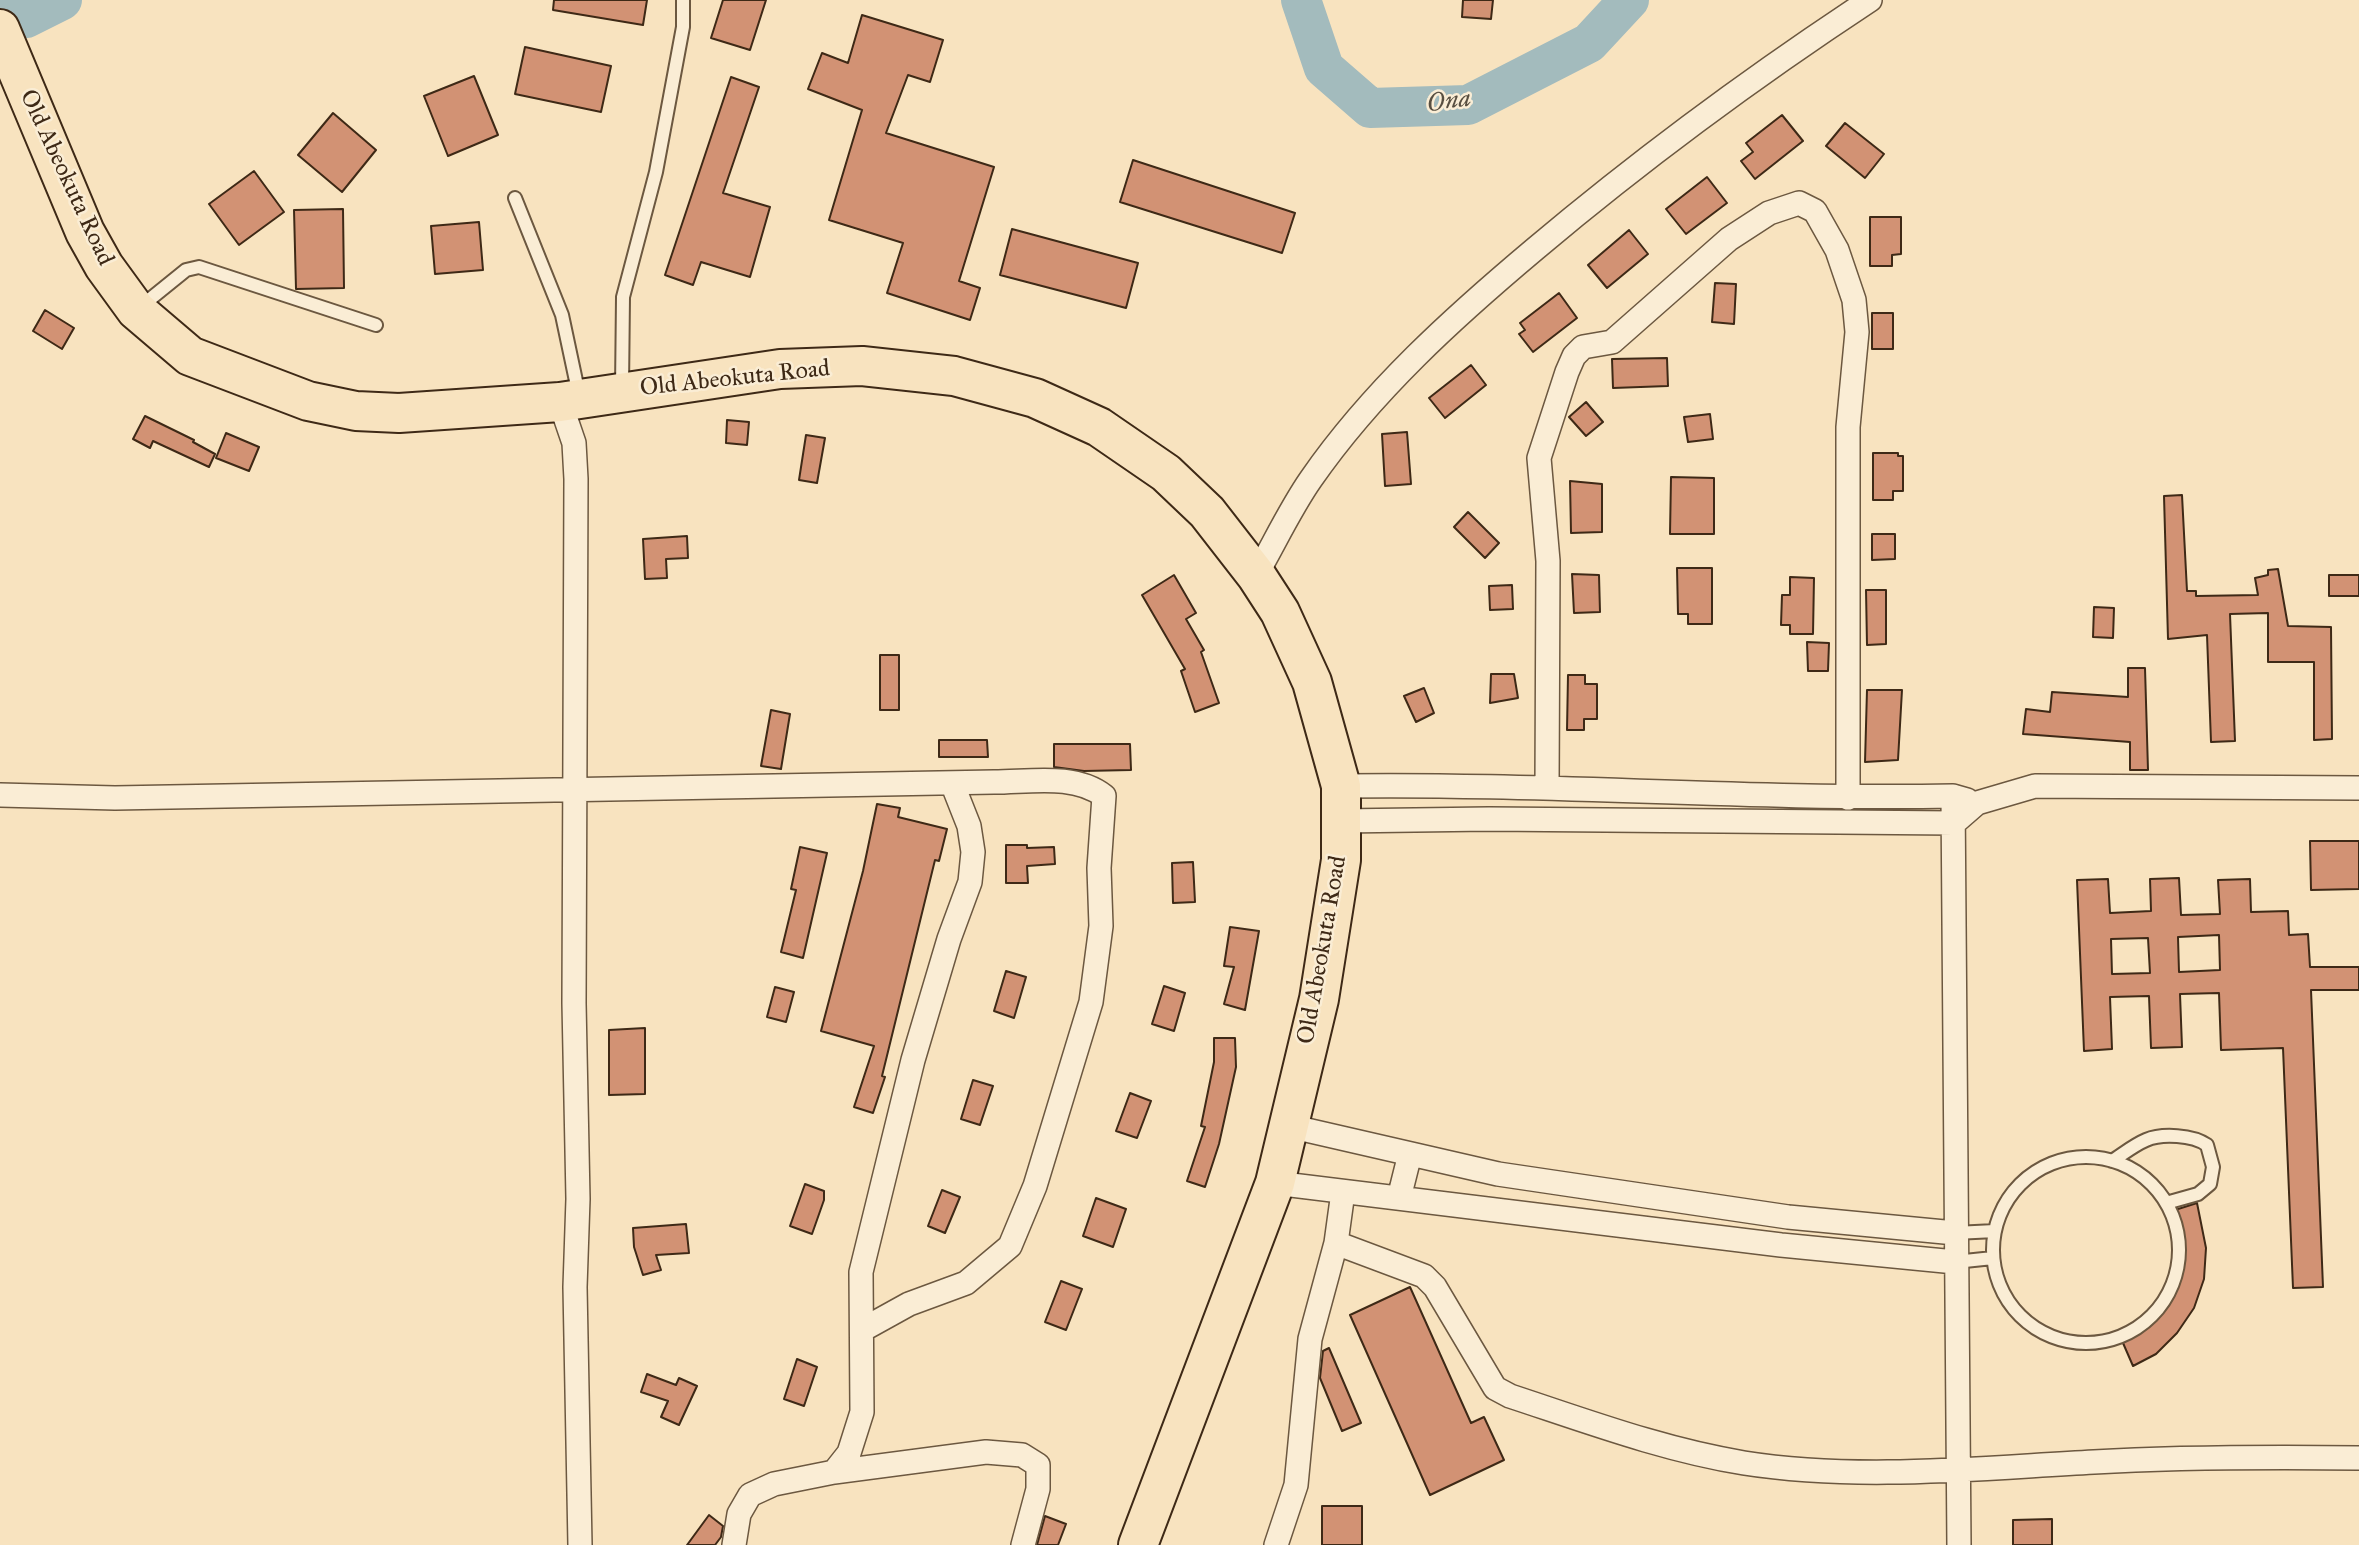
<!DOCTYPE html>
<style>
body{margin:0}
canvas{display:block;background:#f8e3bf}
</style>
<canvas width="2359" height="1545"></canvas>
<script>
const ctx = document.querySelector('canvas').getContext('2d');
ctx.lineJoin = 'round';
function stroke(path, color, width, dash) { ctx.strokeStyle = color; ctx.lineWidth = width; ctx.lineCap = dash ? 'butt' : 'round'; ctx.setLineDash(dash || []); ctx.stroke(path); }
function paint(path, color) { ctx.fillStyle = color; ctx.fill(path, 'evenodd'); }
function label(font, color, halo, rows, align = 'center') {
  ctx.font = font + ' "IM FELL Great Primer",serif'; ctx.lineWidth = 5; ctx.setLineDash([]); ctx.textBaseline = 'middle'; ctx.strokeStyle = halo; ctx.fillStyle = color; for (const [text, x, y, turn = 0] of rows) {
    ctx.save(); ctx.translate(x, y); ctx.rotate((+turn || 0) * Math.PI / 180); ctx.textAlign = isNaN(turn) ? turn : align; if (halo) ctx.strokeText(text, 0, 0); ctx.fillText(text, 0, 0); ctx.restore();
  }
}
const river = new Path2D(`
 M1301,0L1324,68L1370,108L1468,105L1589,43L1629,0
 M0,20L26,18L62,0`);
const building = new Path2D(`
 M554,0H647L643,25L553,10Z
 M723,0H766L750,50L711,38Z
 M1463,0H1493L1491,19L1462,17Z
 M862,15L943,40L930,82L908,75L886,133L994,167L959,281L980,288L970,320L887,293L903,243L829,220L862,110L808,89L822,53L848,63Z
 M525,47L611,66L601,112L515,94Z
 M474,76L498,135L448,156L424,96Z
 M731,77L759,87L723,193L770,207L750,277L701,262L693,285L665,275Z
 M333,113L376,150L342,192L298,155Z
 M1782,115L1803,141L1755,179L1741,161L1753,152L1746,143Z
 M1845,123L1884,154L1865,178L1826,146Z
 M1133,160L1295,213L1282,253L1120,202Z
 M254,171L284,212L239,245L209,204Z
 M1707,177L1727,203L1686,234L1666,209Z
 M343,209L344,288L296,289L294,210Z
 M1870,217H1901V254L1892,255V266H1870Z
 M479,222L483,270L435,274L431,226Z
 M1012,229L1138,263L1126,308L1000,275Z
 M1629,230L1648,254L1607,288L1588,265Z
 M1715,283L1736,284L1734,324L1712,322Z
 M1559,293L1577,318L1533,352L1519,334L1525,330L1520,323Z
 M45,310L74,328L62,349L33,331Z
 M1872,313H1893V349H1872Z
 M1667,358L1668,386L1613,388L1612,359Z
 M1471,365L1486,385L1445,418L1429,398Z
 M1586,402L1603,422L1586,436L1569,417Z
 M1710,414L1713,439L1688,442L1684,417Z
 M145,416L194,440L193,442L215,454L209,467L153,441L150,448L133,439Z
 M727,420L749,422L747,445L726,443Z
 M1407,432L1411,484L1385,486L1382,434Z
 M226,433L259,447L249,471L216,458Z
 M806,435L825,438L817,483L799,480Z
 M1873,453H1898V456H1903V491H1893V500H1873Z
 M1671,477L1714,478V534H1670Z
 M1570,481L1602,484V532L1571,533Z
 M2182,495L2187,591H2196V596L2258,595L2255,578L2268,575V570L2278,569L2288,626L2331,627L2332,739L2314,740V662H2268V613L2230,614L2235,741L2211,742L2207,635L2168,639L2164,496Z
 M1468,512L1499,543L1485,558L1454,527Z
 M1872,534H1895V559L1872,560Z
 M687,536L688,558L666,559L667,578L645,579L643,539Z
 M1677,568H1712V624H1688V614H1678Z
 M1572,574L1599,575L1600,612L1574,613Z
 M1174,575L1196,613L1186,619L1204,650L1201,652L1219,703L1195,712L1181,671L1185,669L1142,595Z
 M2329,575H2359V596H2329Z
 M1790,577L1814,578L1813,634H1790V625H1781L1782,595H1790Z
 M1512,585L1513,609L1490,610L1489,586Z
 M1866,590H1886V644L1867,645Z
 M2094,607L2114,608L2113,638L2093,637Z
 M1807,642L1829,643L1828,671H1808Z
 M880,655H899V710H880Z
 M2128,668H2145L2148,770H2130V742L2023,734L2026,709L2050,712L2052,692L2128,697Z
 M1491,674H1514L1518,698L1490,703Z
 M1568,675H1585V684H1597V719H1584V730H1567Z
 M1424,688L1434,713L1416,722L1404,696Z
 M1867,690H1902L1898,760L1865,762Z
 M771,710L790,714L781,769L761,766Z
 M939,740H987L988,757H939Z
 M1054,744H1130L1131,770L1084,771L1054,767Z
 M877,804L900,808L898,817L947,829L939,861L935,860L882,1076L885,1077L873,1113L854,1107L874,1046L821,1031L863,871Z
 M2310,841H2359V889L2311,890Z
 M1006,845H1027V848L1054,847L1055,864L1027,866L1028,883H1006Z
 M800,847L827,853L803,958L781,952L796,890L791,889Z
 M1193,862L1195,902L1173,903L1172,863Z
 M2179,878L2181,915L2220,914L2218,880L2250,879L2251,912L2288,911L2289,935L2308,934L2310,967H2359V990H2311L2323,1287L2293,1288L2283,1048L2221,1050L2219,993L2180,994L2182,1047L2151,1048L2149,996L2110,997L2112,1049L2084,1051L2077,880L2108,879L2110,913L2151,911L2150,879ZM2219,935L2220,970L2179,972L2178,937ZM2148,938L2150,973L2112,974L2111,939Z
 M1230,927L1259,931L1245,1010L1224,1004L1234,967L1224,966Z
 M1006,971L1026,977L1014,1018L994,1011Z
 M1164,986L1185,993L1174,1031L1152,1024Z
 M775,987L794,992L786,1022L767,1017Z
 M645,1028V1094L609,1095V1030Z
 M1214,1038H1235L1236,1067L1219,1144L1205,1187L1187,1181L1205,1127L1201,1126L1214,1062Z
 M973,1080L993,1086L980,1125L961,1119Z
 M1130,1093L1151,1101L1137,1138L1116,1131Z
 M805,1184L824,1191V1200L812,1234L790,1226Z
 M942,1190L960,1197L945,1233L928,1226Z
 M1096,1198L1126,1209L1113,1247L1083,1236Z
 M2197,1203L2206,1248L2204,1279L2194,1308L2177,1333L2156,1354L2133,1366L2123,1343L2141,1332L2173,1297L2182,1265L2181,1234L2175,1210Z
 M686,1224L689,1253L656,1255L661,1270L643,1275L634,1247L633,1228Z
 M1061,1281L1082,1289L1066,1330L1045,1322Z
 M1410,1287L1471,1423L1484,1417L1504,1460L1430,1495L1350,1315Z
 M1329,1348L1361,1423L1342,1431L1320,1378L1323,1351Z
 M797,1359L817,1367L804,1406L784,1399Z
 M647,1374L676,1385L679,1378L697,1386L679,1425L661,1417L668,1401L641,1392Z
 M1322,1506H1362V1545H1322Z
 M709,1515L723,1526L721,1537L715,1545H687Z
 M1045,1516L1066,1524L1058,1545H1037Z
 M2052,1519V1545H2013V1520Z`);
const lane = new Path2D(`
 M515,198L562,315L579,395
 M139,308L186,270L199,267L376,325
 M622,388L623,297L656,172L683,27V0
 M1993 1250a93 93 0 1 1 186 0a93 93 0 1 1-186 0Z
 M2112,1161C2123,1154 2134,1145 2146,1140C2162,1133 2193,1135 2207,1145L2213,1167L2210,1184L2198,1194L2166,1203
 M1955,1233L1995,1231
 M1955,1262L1993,1258`);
const street = new Path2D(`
 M560,402L574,443L576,479L574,1003L578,1199L575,1287L580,1545
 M1256,575C1274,544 1290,509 1311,479C1372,391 1454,317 1535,249C1642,159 1753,77 1870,0
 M1341,786C1545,783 1749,800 1953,796L1967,800
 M1547,788L1548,561L1539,458L1567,372L1574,356L1583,347L1612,342L1729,239L1769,213L1799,203L1815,211L1837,250L1854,300L1857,332L1848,427V798
 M0,795L115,798L994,782C1029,782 1075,773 1104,796L1099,868L1101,926L1091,1002L1035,1186L1010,1246L966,1283L909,1304L862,1330
 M1953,796L1959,1545
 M1341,821L1489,819L1954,823L1977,803L2035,786L2359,788
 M1289,1126L1498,1174L1788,1217L1955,1233
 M1275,1183L1781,1245L1955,1262
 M1399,1198L1410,1154
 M1336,1243L1424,1276L1435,1287L1495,1388L1510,1396C1586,1421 1664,1450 1744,1463C1859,1481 1979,1468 2094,1462C2182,1457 2270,1457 2359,1458
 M834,1472L986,1452L1022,1455L1038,1465V1489L1023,1545
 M734,1545L739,1514L750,1495L774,1484L834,1472L849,1453L862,1412L861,1272L913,1060L949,939L970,882L973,852L969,826L952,783
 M1276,1545L1296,1485L1310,1339L1336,1243L1343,1192`);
const highway = new Path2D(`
 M0,29L85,232L104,266L136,310L190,356L308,401L356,411L399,413L560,402L780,369L862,366L954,376L1035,398L1099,427L1166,473L1207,512L1256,575L1280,612L1312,682L1341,786V860L1319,999L1275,1183L1138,1545`);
const streetNames = [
 ["Old Abeokuta Road",66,178,65],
 ["Old Abeokuta Road",735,379,-6],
 ["Old Abeokuta Road",1323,950,-80]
];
const waterNames = [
 ["Ona",1449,102,-8]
];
stroke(river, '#a3bbbd', 40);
paint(building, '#d29274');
stroke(building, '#3e2916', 2);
stroke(lane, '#6c5840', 16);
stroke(street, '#6c5840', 26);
stroke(highway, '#3e2916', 42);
stroke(lane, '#faedd5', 12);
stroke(street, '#faedd5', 23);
stroke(highway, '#f8e3bf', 38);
label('24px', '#3e2916', '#faedd5', streetNames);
label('italic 26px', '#574e40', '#faedd5', waterNames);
</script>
